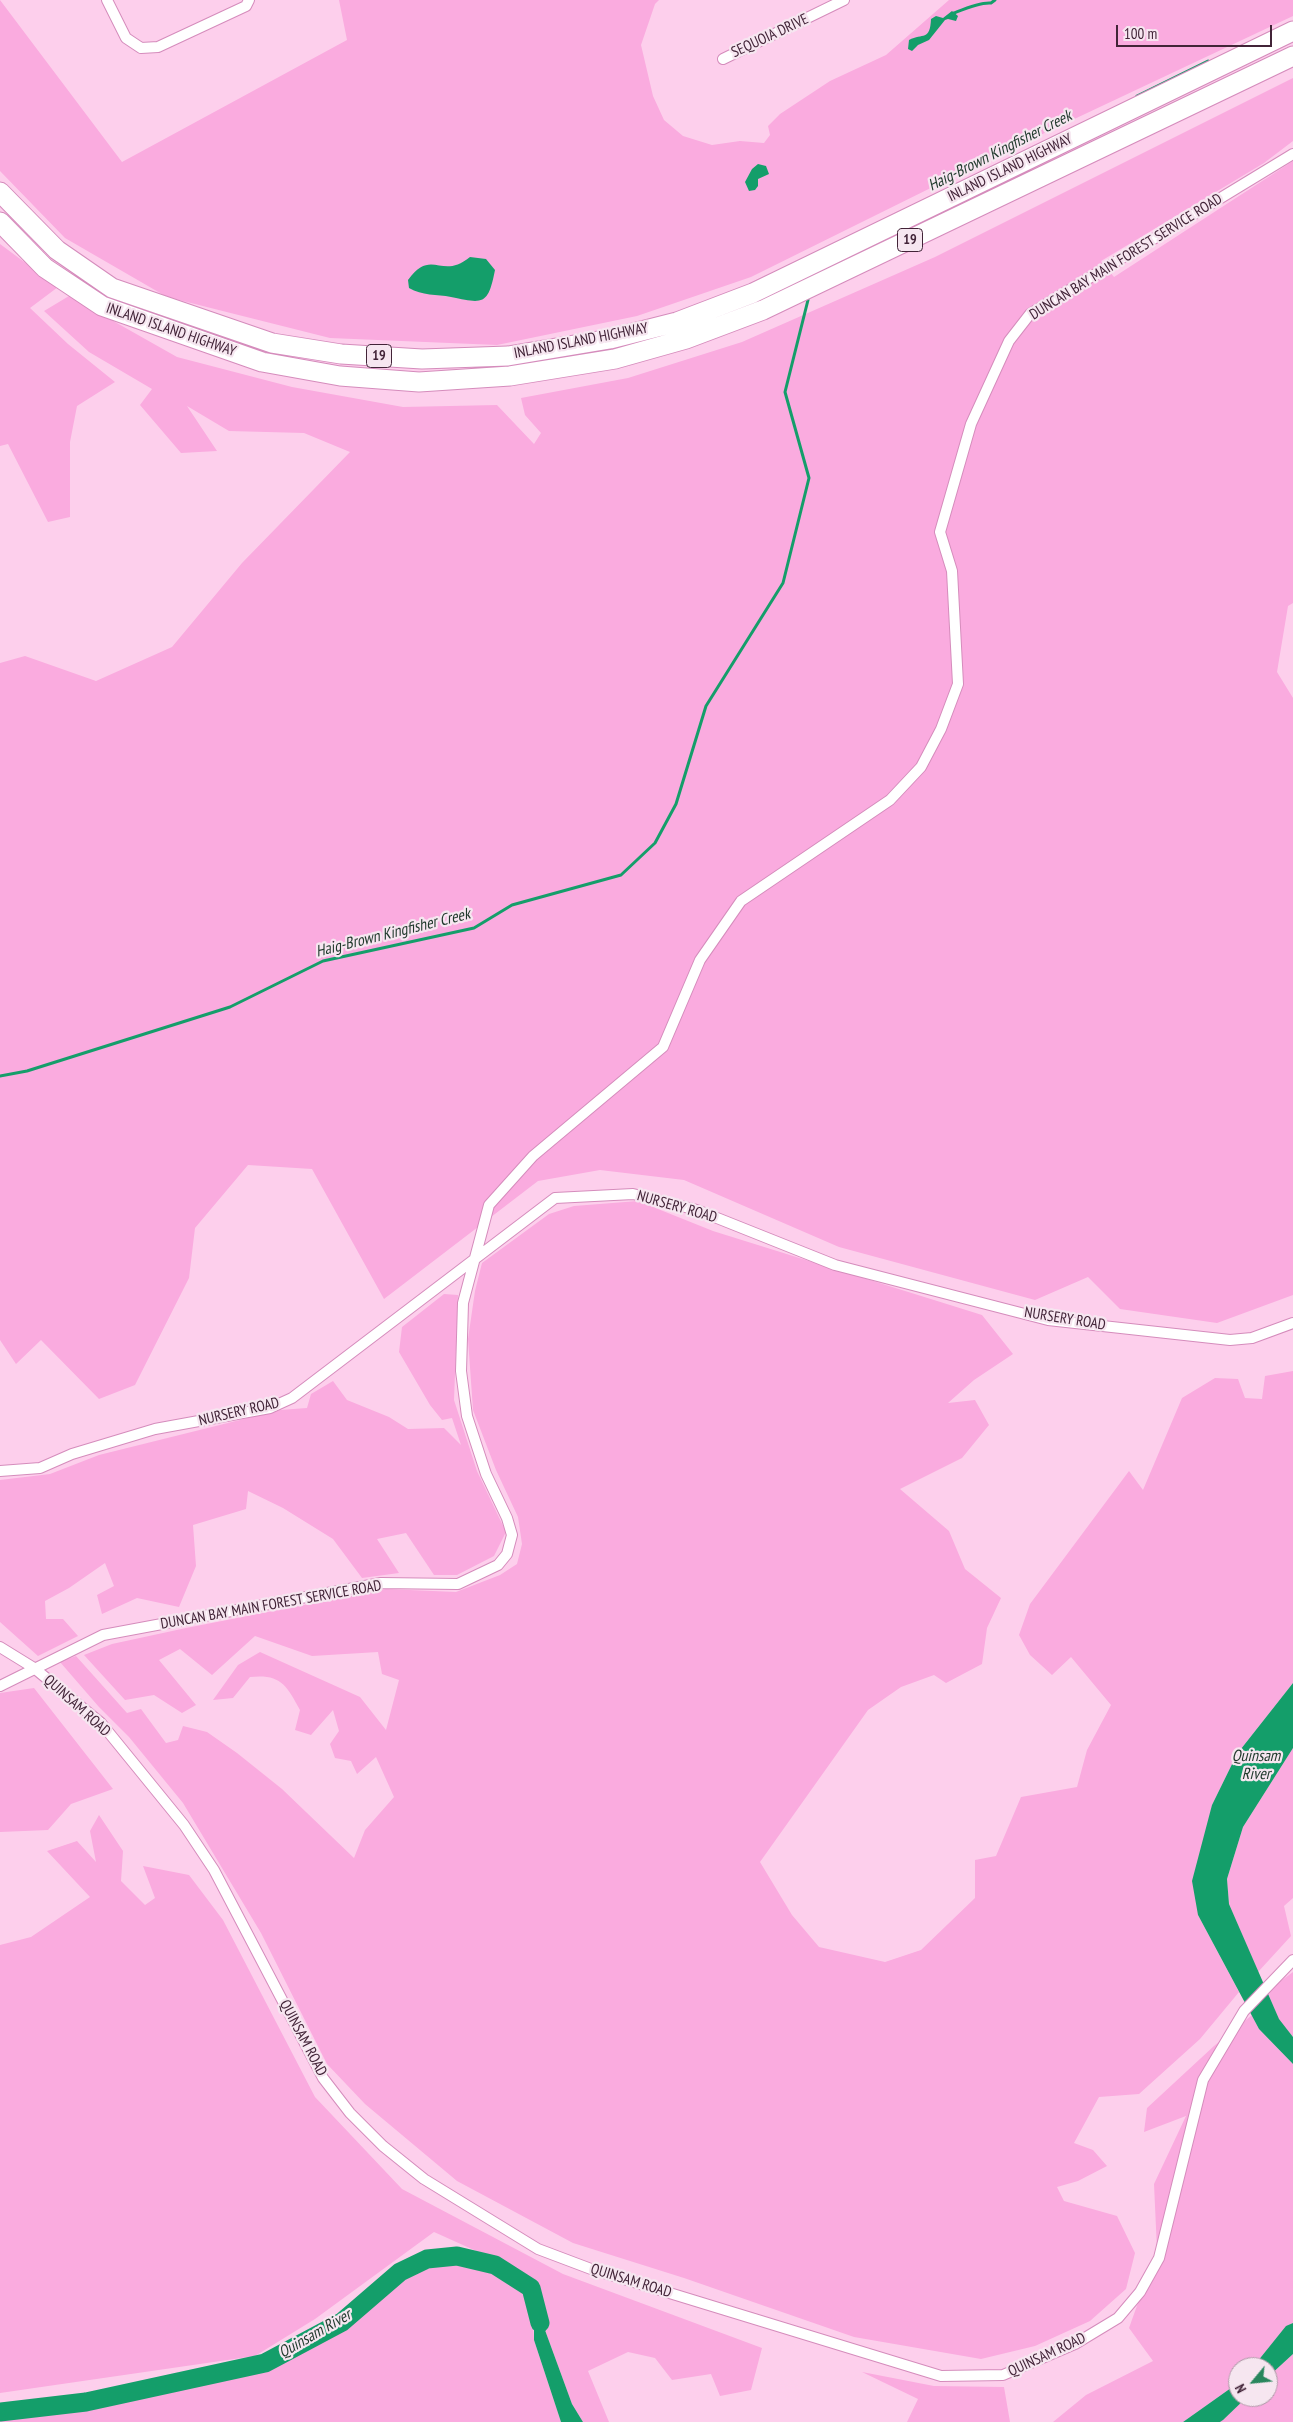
<!DOCTYPE html>
<style>
body{margin:0}
#map{position:relative;width:1293px;height:2422px;overflow:hidden;background:#fdcfec;font-family:"PT Sans Narrow",sans-serif}
canvas{display:block}
.north{position:absolute;left:1228px;top:2357px;width:50px;height:50px;box-sizing:border-box;background:#f6e6f0;border:1px solid #ae98a6;border-radius:50%;rotate:242deg;font-size:14px;font-weight:700;line-height:20px;text-align:center;color:#422438}
.north::after{content:'';display:block;margin:auto;width:18px;height:22px;background:#28865d;clip-path:polygon(50% 0,100% 100%,50% 72%,0 100%)}
.scale{position:absolute;left:1116px;top:25px;width:156px;height:22px;box-sizing:border-box;border:2px solid #422438;border-top:0;padding-left:6px;font-size:15px;line-height:18px;white-space:nowrap;color:#422438;-webkit-text-stroke:4px #f6e6f0;paint-order:stroke}
</style>
<div id="map">
<canvas width="1293" height="2422"></canvas>
<div class="north">N</div>
<div class="scale">100 m</div>
</div>
<script>
const ctx = document.querySelector('canvas').getContext('2d');
ctx.lineJoin = 'round';
function paint(path, color) { ctx.fillStyle = color; ctx.fill(path, 'evenodd'); }
function stroke(path, color, width, dash) { ctx.strokeStyle = color; ctx.lineWidth = width; ctx.lineCap = dash ? 'butt' : 'round'; ctx.setLineDash(dash || []); ctx.stroke(path); }
function label(font, color, halo, rows, align = 'center') {
  ctx.font = font + ' "PT Sans Narrow",sans-serif'; ctx.lineWidth = 4.5; ctx.setLineDash([]); ctx.textBaseline = 'middle'; ctx.strokeStyle = halo; ctx.fillStyle = color; for (const [text, x, y, turn = 0] of rows) {
    ctx.save(); ctx.translate(x, y); ctx.rotate((+turn || 0) * Math.PI / 180); ctx.textAlign = isNaN(turn) ? turn : align; if (halo) ctx.strokeText(text, 0, 0); ctx.fillText(text, 0, 0); ctx.restore();
  }
}
const green = new Path2D(`
 M0,0L122,162L347,40L339,0H659L655,4L641,45L653,96L664,120L683,136L712,145L740,141L764,143L770,135L768,126L780,114L830,81L886,55L949,0H1293V16L1034,138L1003,150L967,170L751,277L637,316L497,345L330,338L167,297L65,238L0,171Z
 M1293,78V141L1264,163L1101,261L1114,277L1293,161V603L1288,606L1277,672L1293,698V1295L1217,1323L1120,1309L1088,1277L1035,1300L839,1247L684,1180L600,1170L538,1181L384,1299L312,1169L248,1165L195,1228L189,1278L135,1385L99,1399L41,1340L16,1364L0,1340V663L25,656L96,681L172,647L242,563L350,452L304,433L229,431L187,406L217,451L181,453L140,405L152,389L89,352L44,311L69,296L177,357L292,387L403,407L497,405L534,444L541,433L525,415L521,398L628,378L742,342L935,257Z
 M0,244L58,287L30,308L68,344L115,382L77,406L70,442V517L48,522L8,444L0,446Z
 M638,1201L713,1231L982,1315L1013,1354L974,1380L948,1403L975,1400L989,1425L962,1458L900,1489L949,1531L965,1569L1001,1598L987,1628L982,1664L946,1683L934,1675L901,1687L868,1710L760,1862L792,1915L819,1947L885,1962L921,1950L975,1898V1860L996,1856L1021,1797L1077,1787L1087,1750L1111,1705L1071,1657L1052,1675L1030,1655L1019,1635L1030,1604L1129,1471L1143,1490L1182,1398L1215,1378L1238,1379L1245,1398L1262,1399L1265,1376L1293,1371V1683L1237,1754L1212,1805L1198,1915L1239,1992L1200,2039L1139,2094L1099,2097L1074,2143L1093,2150L1107,2166L1078,2181L1057,2187L1064,2201L1117,2216L1135,2253L1126,2289L1090,2321L1035,2346L981,2359L854,2337L684,2278L573,2243L457,2181L365,2104L327,2064L261,1933L183,1803L129,1737L99,1707L60,1662L76,1656L127,1713L141,1709L166,1743L178,1740L183,1726L207,1732L237,1753L282,1789L354,1858L365,1830L394,1797L376,1757L357,1774L351,1761L335,1758L330,1744L339,1731L333,1710L311,1735L295,1730L300,1710C286,1684 280,1674 250,1677L233,1698L213,1700L238,1665L260,1652L360,1697L386,1730L399,1680L382,1674L378,1652L312,1656L255,1636L212,1675L180,1649L159,1660L196,1705L182,1713L154,1695L125,1700L84,1655L112,1644L186,1628L386,1589L456,1592L500,1575L517,1564L522,1544L518,1517L496,1470L473,1410L468,1339L475,1291L482,1263L549,1214L574,1206Z
 M444,1294L458,1295L454,1400L477,1471L506,1532L494,1556L457,1575H434L406,1533L377,1539L399,1573L362,1578L333,1539L283,1508L248,1491L246,1509L193,1525L196,1566L179,1607L137,1598L102,1614L97,1595L114,1586L105,1563L69,1588L45,1601L46,1619H63L78,1636L38,1656L0,1622V1480L50,1474L99,1455L280,1410L307,1408L311,1394L333,1381L347,1400L389,1417L408,1429L444,1428L461,1445L452,1418L442,1420L430,1405L399,1352L402,1327Z
 M34,1688L113,1789L71,1804L48,1830L0,1832V1693Z
 M1293,1748V1898L1284,1906L1291,1936L1258,1972L1229,1904L1227,1879L1243,1827Z
 M99,1815L123,1851L121,1881L145,1905L155,1898L143,1866L189,1875L223,1920L315,2097L402,2189L563,2274L762,2348L751,2390L720,2396L711,2374L672,2380L655,2358L628,2352L588,2371L609,2422H583L572,2404L534,2300V2284L494,2259L434,2232L315,2319L255,2356L0,2393V1945L31,1937L90,1897L47,1851L77,1841L96,1862L90,1831Z
 M1293,1972V2037L1279,2020L1267,1991Z
 M1252,2015L1259,2029L1293,2064V2323L1286,2327L1253,2367H1238V2383L1183,2422H1053L1086,2395L1153,2361L1129,2328L1157,2250L1154,2184L1186,2116L1144,2132L1147,2108L1214,2046Z
 M457,2256L495,2265L531,2288L534,2340L561,2422H0V2412L86,2402L265,2363L342,2322L400,2272L427,2259Z
 M1293,2354V2422H1220L1247,2397H1268V2377Z
 M862,2372L934,2386L1004,2387L1010,2422H907L918,2399Z`);
const water = new Path2D(`
 M952,11L958,16L956,21L948,19L945,20L929,40L918,45L912,51L908,49L909,40C923,33 930,41 931,19L936,16L943,18Z
 M758,164L766,166L769,174L758,179V186L755,190L749,191L745,182L752,169Z
 M470,257L486,259L495,270C488,305 484,304 451,297C437,294 422,296 409,288L408,280C432,247 441,281 470,257Z
 M1293,1683V1748L1243,1827L1227,1879L1229,1904L1279,2019L1293,2037V2064L1259,2029L1198,1915L1192,1881L1212,1805L1237,1754Z
 M534,2300L572,2404L583,2422H561L534,2340Z
 M1293,2323V2354L1268,2377V2367H1253L1286,2326Z
 M1238,2383V2397H1247L1223,2420L1220,2422H1183Z`);
const stream = new Path2D(`
 M954,13C964,9 980,2 991,3L995,0
 M1137,96L1208,61
 M821,272L832,264
 M0,1076L27,1071L230,1007L323,961L474,928L512,905L621,875L655,843L676,804L706,706L783,583L809,478L785,392L808,300`);
const river = new Path2D(`
 M0,2412L86,2402L265,2363L342,2322L400,2272L427,2259L457,2256L495,2265L531,2288L540,2323`);
const street = new Path2D(`
 M107,0L126,38L141,48L158,47L246,6L249,0
 M723,59L844,0
 M0,1471L40,1468L72,1454L155,1429L270,1408L292,1398L555,1198L633,1194L697,1210L835,1265L1048,1320L1230,1340L1252,1338L1293,1323
 M0,1647L34,1668L101,1723L184,1825L214,1870L323,2078L350,2113L383,2146L424,2179L538,2249L591,2269L941,2376L1003,2375L1075,2344L1118,2318L1140,2292L1159,2258L1203,2080L1244,2011L1293,1960
 M0,1686L103,1635L381,1583L458,1584L498,1565L507,1554L512,1535L507,1518L486,1474L467,1416L461,1371L463,1303L489,1205L533,1156L663,1047L700,960L741,901L890,800L921,767L941,729L958,684L952,571L940,532L971,424L1009,341L1030,314L1293,154`);
const highway = new Path2D(`
 M0,192L57,250L112,288L272,343L341,354L422,359L508,356L610,339L677,322L753,293L1293,31
 M0,222L45,268L102,306L262,362L340,376L419,382L510,376L615,359L686,339L763,310L1293,56`);
const shields = [
 [910,240,25],
 [379,356,25]
];
const shieldNames = [
 ["19",910,240],
 ["19",379,356]
];
const streetNames = [
 ["SEQUOIA DRIVE",770,36,-25],
 ["INLAND ISLAND HIGHWAY",1010,168,-26],
 ["DUNCAN BAY MAIN FOREST SERVICE ROAD",1126,257,-32],
 ["INLAND ISLAND HIGHWAY",171,330,19],
 ["INLAND ISLAND HIGHWAY",581,341,-11],
 ["NURSERY ROAD",677,1207,16],
 ["NURSERY ROAD",1065,1319,9],
 ["NURSERY ROAD",239,1412,-13],
 ["DUNCAN BAY MAIN FOREST SERVICE ROAD",271,1605,-10],
 ["QUINSAM ROAD",77,1706,42],
 ["QUINSAM ROAD",303,2038,62],
 ["QUINSAM ROAD",631,2281,17],
 ["QUINSAM ROAD",1047,2355,-25]
];
const waterNames = [
 ["Haig-Brown Kingfisher Creek",1000,151,-27],
 ["Haig-Brown Kingfisher Creek",393,933,-14],
 ["Quinsam",1256,1756],
 ["River",1256,1774],
 ["Quinsam River",315,2334,-30]
];
paint(green, '#faabdf');
paint(water, '#149e6a');
stroke(stream, '#149e6a', 3);
stroke(river, '#149e6a', 19);
stroke(street, '#d58cbc', 12);
stroke(highway, '#d58cbc', 21);
stroke(street, '#fff', 10);
stroke(highway, '#fff', 19);
for (const [x, y, w] of shields) { const box = new Path2D(); box.roundRect(x - w / 2, y - 11.5, w, 23, 4); ctx.fillStyle = '#f6e6f0'; ctx.fill(box); stroke(box, '#422438', 1); }
label('bold 14px', '#422438', null, shieldNames);
label('15px', '#422438', '#f6e6f0', streetNames);
label('italic 16px', '#1f382b', '#f6e6f0', waterNames);
</script>
